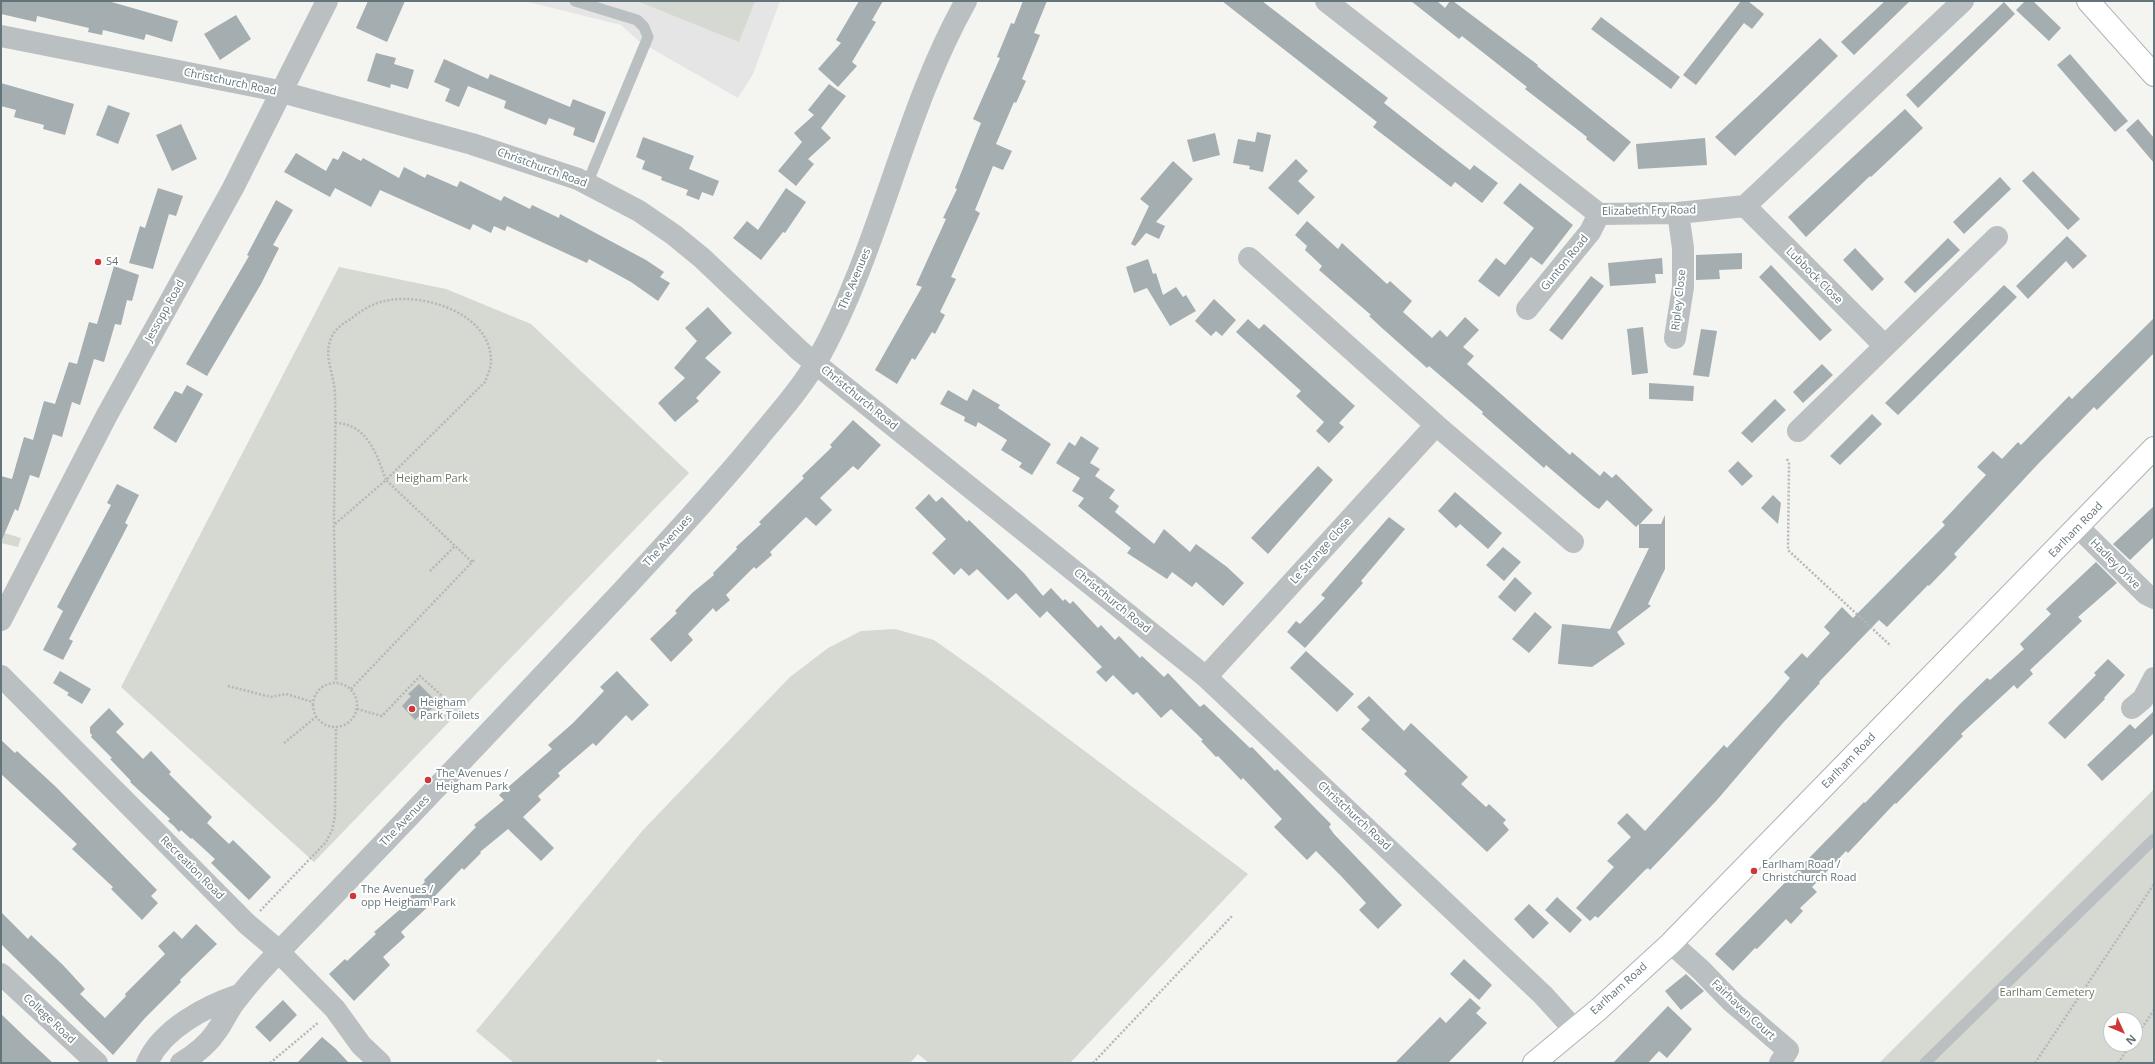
<!DOCTYPE html>
<style>
body{margin:0}
#map{position:relative;width:2155px;height:1064px;overflow:hidden;background:#f4f4f1;font-family:"Open Sans",sans-serif}
canvas{display:block}
.frame{position:absolute;inset:0;border:2px solid #63757a;pointer-events:none}
.north{position:absolute;left:2103px;top:1012px;width:40px;height:40px;box-sizing:border-box;background:#fff;border:1px solid #c1c8ca;border-radius:50%;rotate:134deg;font-size:11px;font-weight:700;line-height:16px;text-align:center;color:#63757a}
.north::after{content:'';display:block;margin:auto;width:14px;height:18px;background:#ce3738;clip-path:polygon(50% 0,100% 100%,50% 72%,0 100%)}
</style>
<div id="map">
<canvas width="2155" height="1064"></canvas>
<div class="frame"></div>
<div class="north">N</div>
</div>
<script>
const ctx = document.querySelector('canvas').getContext('2d');
ctx.lineJoin = 'round';
function paint(path, color) { ctx.fillStyle = color; ctx.fill(path, 'evenodd'); }
function stroke(path, color, width, dash) { ctx.strokeStyle = color; ctx.lineWidth = width; ctx.lineCap = dash ? 'butt' : 'round'; ctx.setLineDash(dash || []); ctx.stroke(path); }
function label(font, color, halo, rows, align = 'center') {
  ctx.font = font + ' "Open Sans",sans-serif'; ctx.lineWidth = 4; ctx.setLineDash([]); ctx.textBaseline = 'middle'; ctx.strokeStyle = halo; ctx.fillStyle = color; for (const [text, x, y, turn = 0] of rows) {
    ctx.save(); ctx.translate(x, y); ctx.rotate((+turn || 0) * Math.PI / 180); ctx.textAlign = isNaN(turn) ? turn : align; if (halo) ctx.strokeText(text, 0, 0); ctx.fillText(text, 0, 0); ctx.restore();
  }
}
const built = new Path2D(`
 M524,1H780L753,74L738,98L640,42L621,25Z`);
const green = new Path2D(`
 M637,1H755L739,42Z
 M339,267L446,289L531,324L689,473L314,862L121,687Z
 M1,532L21,538L18,547L1,543Z
 M895,629L934,640L985,676L1248,874L1070,1063H929L918,1054L910,1063H665L658,1059L655,1063H514L476,1031L643,830L790,677L828,648L861,631Z
 M2154,789V1063H1879L2137,806ZM2111,1020H2135V1044H2111Z`);
const building = new Path2D(`
 M1,1H108L178,21L172,42L146,34L144,40L103,30L102,35L88,32L89,28L37,16L36,22L1,14Z
 M368,1H405L387,42L356,28Z
 M859,1H883L872,20L876,22L852,62L857,66L838,87L818,69L841,43L836,40Z
 M1023,1H1047L1034,33L1040,35L1022,79L1026,81L1016,103L1014,102L996,144L1012,151L1003,170L993,166L975,210L980,213L951,277L956,279L940,312L945,315L935,334L932,332L915,360L912,358L897,384L875,370L922,287L916,285L946,219L943,218L957,189L955,188L981,123L973,119L1000,58L997,57L1011,23L1014,24Z
 M1222,1H1262L1388,98L1384,103L1440,147L1470,170L1474,165L1498,183L1482,203L1455,182L1451,187L1373,127L1377,122Z
 M1411,1H1437L1445,8L1450,1H1453L1538,65L1537,66L1631,142L1614,162L1586,139L1587,137L1525,89L1527,87L1462,36L1459,39Z
 M1741,1H1748L1764,14L1752,29L1744,23L1696,85L1683,75Z
 M1885,1H1910L1854,55L1841,42Z
 M2025,1H2033L2061,28L2049,41L2016,10Z
 M2004,2L2015,14L1918,108L1906,95Z
 M236,15L251,39L220,60L204,34Z
 M1601,17L1680,77L1671,89L1591,29Z
 M1820,38L1838,56L1735,156L1715,137Z
 M376,53L396,58L394,64L414,70L408,89L391,84L390,88L367,81Z
 M2070,54L2128,121L2115,132L2057,65Z
 M444,59L488,79L490,74L570,107L573,99L606,112L594,143L573,135L575,128L549,118L546,125L504,108L506,101L468,86L459,107L445,101L450,89L434,82Z
 M1,83L74,104L65,135L43,129L44,125L14,117L16,110L1,106Z
 M829,84L846,96L821,128L831,138L808,159L814,164L796,186L778,171L802,142L794,133L814,115L808,110Z
 M108,105L130,113L118,144L96,135Z
 M1905,109L1923,128L1871,177L1870,176L1806,237L1788,217Z
 M2138,119L2154,138V163L2126,130Z
 M181,124L197,159L172,171L156,135Z
 M1257,132L1271,135L1263,172L1249,169L1250,166L1233,163L1238,139L1255,142Z
 M1215,133L1220,155L1193,162L1187,140Z
 M643,137L694,156L689,169L719,181L713,196L702,192L699,200L686,195L688,190L661,180L662,177L642,169L645,161L636,157Z
 M1705,138L1707,165L1638,169L1636,144Z
 M343,151L361,161L363,158L399,178L404,167L425,178L427,174L457,187L460,181L501,201L504,196L530,209L532,205L559,218L560,214L646,260L664,272L660,277L670,283L658,301L631,282L589,259L587,263L507,226L505,231L494,226L491,233L473,224L470,230L380,190L371,207L335,188L330,197L284,172L296,153L326,171L333,158L338,160Z
 M1296,159L1308,171L1298,181L1315,197L1298,215L1268,188Z
 M1173,161L1193,179L1156,222L1165,226L1159,239L1146,233L1135,246L1131,244L1149,206L1140,199Z
 M2033,171L2080,219L2068,230L2022,181Z
 M2000,177L2011,189L1964,234L1953,222Z
 M1520,183L1573,225L1542,265L1531,257L1499,297L1478,281L1496,258L1505,265L1534,228L1503,203Z
 M158,188L183,196L176,216L169,214L153,269L129,263L140,226L145,228Z
 M786,188L806,202L785,233L783,232L761,260L733,238L747,221L758,230Z
 M276,200L293,210L273,245L279,248L261,284L207,376L186,364L249,256L247,255Z
 M1307,221L1338,249L1342,243L1387,284L1390,281L1412,301L1403,312L1432,338L1440,330L1447,337L1465,317L1479,330L1463,347L1474,356L1467,364L1570,455L1572,452L1600,476L1604,471L1612,478L1616,474L1653,510L1640,524H1661L1665,515V569L1648,604L1651,606L1617,632L1625,644L1592,667L1558,664L1562,624L1610,629L1649,548H1639V524L1636,527L1607,500L1599,509L1594,506L1546,465L1544,468L1482,414L1483,412L1429,366L1427,368L1382,328L1369,316L1371,315L1319,270L1322,266L1305,250L1307,246L1295,235Z
 M2067,236L2087,256L2073,269L2066,261L2028,299L2016,286Z
 M1948,238L1960,250L1915,293L1904,282Z
 M1855,248L1884,279L1872,291L1843,260Z
 M1742,253V269L1719,270L1720,279L1696,280V255Z
 M1662,258L1663,274H1655L1656,283L1610,286L1608,263Z
 M1148,259L1153,274L1156,273L1163,295L1176,287L1183,297L1186,295L1196,311L1170,326L1147,288L1134,293L1126,267Z
 M1771,265L1832,330L1820,341L1759,277Z
 M114,266L139,275L132,301L127,300L121,325L115,324L104,362L94,359L80,405L72,402L62,437L53,434L39,478L30,475L18,511L15,509L1,542V476L12,479L24,437L33,440L44,401L55,404L69,362L77,364L89,322L97,324Z
 M1591,276L1604,286L1562,340L1549,330Z
 M2004,285L2017,297L1898,415L1885,403Z
 M1214,299L1236,320L1222,336L1216,331L1211,336L1195,321Z
 M708,307L732,333L705,358L721,372L696,398L699,401L675,422L658,403L685,378L674,368L697,341L685,328Z
 M2154,318V353L2097,410L2094,407L2038,464L1954,554L1957,557L1929,586L1928,585L1887,627L1879,620L1819,682L1820,683L1782,724L1717,800L1650,870L1648,868L1645,870L1598,918L1595,916L1590,921L1576,908L1614,867L1607,861L1631,837L1617,823L1627,813L1645,831L1724,745L1727,748L1771,700L1790,678L1784,672L1802,653L1807,658L1830,633L1824,627L1842,607L1853,618L1945,525L1942,522L1986,475L1977,467L1993,451L2002,459L2018,442L2021,445L2069,396L2072,399Z
 M1248,319L1259,329L1264,324L1355,406L1339,423L1344,427L1329,443L1316,431L1324,422L1296,396L1301,391L1236,332Z
 M1643,327L1648,373L1632,375L1627,329Z
 M1701,329L1717,331L1709,377L1693,375Z
 M1822,364L1833,375L1803,403L1793,392Z
 M1649,383L1694,386L1693,401L1649,399Z
 M187,385L203,394L176,443L153,428L175,391L182,394Z
 M973,389L1000,405L998,408L1051,444L1032,475L1019,467L1022,463L1001,450L1007,440L978,422L976,427L964,421L965,417L940,404L948,390L967,401Z
 M1775,399L1786,410L1752,443L1741,433Z
 M1872,414L1882,424L1840,465L1830,456Z
 M853,420L881,445L858,470L853,466L820,498L832,510L816,526L806,517L770,552L772,555L756,569L754,567L726,595L730,600L716,612L713,608L688,634L693,640L671,662L650,639L677,613L675,611L692,593L714,575L713,573L737,549L736,547L761,524L759,522L804,478L802,476L832,447L830,445Z
 M1081,436L1099,448L1090,463L1100,469L1095,476L1115,490L1109,498L1119,506L1115,512L1154,544L1164,529L1190,552L1196,544L1227,567L1244,583L1223,606L1196,582L1192,587L1172,572L1167,579L1127,553L1131,548L1078,506L1084,498L1072,491L1080,478L1056,463L1069,442L1075,446Z
 M1738,461L1753,476L1742,486L1728,471Z
 M1318,466L1333,480L1268,554L1251,538Z
 M117,484L139,495L125,523L128,525L69,639L73,641L63,660L43,650L63,611L57,607L111,505L107,503Z
 M1455,492L1502,533L1488,549L1460,524L1456,528L1438,511Z
 M929,494L936,502L942,497L967,522L969,520L1024,573L1043,596L1051,588L1063,601L1065,599L1070,604L1073,601L1098,628L1101,625L1115,640L1119,636L1140,658L1142,656L1164,677L1168,673L1200,707L1204,704L1250,748L1252,747L1275,771L1277,769L1320,813L1331,824L1329,827L1334,834L1402,905L1378,929L1359,910L1366,903L1341,876L1316,851L1307,860L1274,827L1282,819L1243,778L1241,780L1218,756L1216,757L1201,741L1203,740L1171,709L1161,718L1137,692L1133,695L1113,675L1106,682L1096,672L1102,667L1047,611L1040,618L1016,593L1008,600L977,569L969,576L961,568L954,575L932,553L946,539L915,508Z
 M1773,495L1781,503L1778,524L1761,508Z
 M2154,506V537L2130,560L2113,544Z
 M1389,517L1405,529L1361,581L1363,583L1305,648L1287,632L1296,621L1300,624L1325,598L1321,595Z
 M1503,547L1521,562L1504,581L1486,565Z
 M2096,562L2117,583L2078,617L2082,621L2030,670L2033,674L2017,689L2014,685L1961,734L1963,736L1896,804L1895,803L1848,853L1846,851L1812,887L1817,892L1800,908L1803,911L1791,924L1786,919L1757,949L1755,948L1733,971L1715,954L1864,802L1865,803L1960,704L1987,678L1990,680L2024,649L2020,644L2051,614L2046,609Z
 M1515,577L1532,593L1515,612L1498,597Z
 M1535,612L1552,627L1529,653L1512,639Z
 M1306,651L1354,694L1337,712L1290,668Z
 M2108,659L2125,675L2104,698L2105,699L2065,739L2048,723L2096,675L2094,673Z
 M60,671L91,689L82,704L67,695L69,693L53,683Z
 M617,671L649,705L632,721L626,715L596,746L593,743L558,773L560,776L538,796L541,800L523,817L554,848L541,861L508,829L480,852L481,853L464,870L462,868L432,899L434,901L401,932L405,937L383,957L390,965L354,1001L329,974L345,959L347,961L376,934L374,932L405,905L403,903L425,882L424,880L476,827L474,825L504,800L499,795L552,749L548,745L573,723L604,691L600,687Z
 M419,684L438,703L427,713L425,710L415,720L402,706L411,696L408,694Z
 M1369,696L1404,731L1411,723L1468,777L1461,784L1486,807L1489,804L1506,820L1503,823L1509,830L1487,852L1404,774L1407,771L1361,729L1370,720L1357,707Z
 M109,708L124,724L116,732L143,759L151,751L171,772L169,774L212,817L207,823L229,844L233,840L271,877L249,900L211,863L215,859L192,838L191,839L181,830L179,832L174,826L168,821L170,819L130,782L131,781L110,759L112,758L91,737L92,735L90,733V727Z
 M2154,711V733L2102,781L2087,765L2130,724L2135,729Z
 M1,740L15,753L17,751L56,787L157,890L151,896L158,903L142,920L111,889L113,887L72,849L77,844L1,774Z
 M1557,897L1582,920L1570,933L1545,910Z
 M1529,904L1549,923L1533,939L1514,919Z
 M1,912L28,939L31,935L63,965L85,989L80,994L105,1018L126,996L125,994L165,954L158,946L174,931L182,939L196,924L217,944L180,980L181,982L145,1018L113,1055L1,944Z
 M1464,959L1492,985L1479,1000L1450,974Z
 M1686,974L1704,991L1681,1010L1665,991Z
 M1470,998L1481,1008L1476,1013L1487,1023L1448,1063H1395L1440,1017L1446,1023Z
 M283,1000L297,1015L270,1042L255,1027Z
 M1668,1006L1692,1029L1667,1058L1659,1051L1648,1063H1613Z
 M1,1014L26,1038L53,1063H1Z
 M322,1037L336,1049L349,1063H297Z`);
const path = new Path2D(`
 M335,423C367,423 377,455 386,480L485,382C487,376 491,368 491,362C492,315 428,294 390,300C375,302 363,309 352,318C344,323 336,328 332,336C322,356 335,375 335,395C336,439 334,482 334,525C335,578 336,630 336,682
 M1787,459L1789,464L1788,550L1891,646
 M335,524L386,480L472,562
 M430,571L455,546
 M313 705a22 22 0 1 1 44 0a22 22 0 1 1-44 0Z
 M228,686L271,697L286,694L313,702
 M351,689L474,560
 M357,709L382,716L420,676L450,703L458,701
 M284,743L316,717
 M260,911L326,842L332,830L335,816L336,727
 M2135,1038L2154,1010
 M270,1063L319,1022
 M1093,1063L1233,915
 M2035,1063L2154,884
 M2118,1063L2131,1044`);
const lane = new Path2D(`
 M575,1L637,20L644,27L648,37L587,184
 M1925,1063L2154,839`);
const street = new Path2D(`
 M1326,1L1599,214L1678,213L1745,206L1963,1
 M1,36L274,90L472,144L578,179L639,211L674,235L702,258L800,351L1206,677L1543,995L1573,1028
 M1745,206L1884,345
 M1249,258L1436,425L1573,542
 M1527,309L1590,232L1599,214
 M1675,338L1683,287V248L1678,213
 M1798,431L1997,237
 M2078,527L2146,594L2154,598
 M1,620L107,415L233,188L327,1
 M1,676L247,924L273,946L335,1009L361,1045L380,1063
 M1206,677L1436,425
 M2132,708L2143,699L2154,678
 M1671,943L1701,970L1732,1002L1788,1050L1780,1063
 M1,974L97,1063
 M147,1063C162,1029 206,1006 239,995
 M181,1063C194,1055 208,1044 216,1032C224,1021 229,1008 238,998C255,975 277,954 297,933C408,819 517,703 626,587C672,537 718,488 760,436C780,412 801,388 817,361C881,247 902,115 966,1`);
const secondary = new Path2D(`
 M1534,1063L1599,1009L1671,943L2154,448`);
const highway = new Path2D(`
 M2088,1L2154,75`);
const markers = [
 [98,262,4,"#ce3738"],
 [412,709,4,"#ce3738"],
 [428,780,4,"#ce3738"],
 [1754,871,4,"#ce3738"],
 [353,896,4,"#ce3738"]
];
const streetNames = [
 ["Christchurch Road",230,82,12],
 ["Christchurch Road",542,168,20],
 ["Elizabeth Fry Road",1649,211,-1],
 ["Gunton Road",1565,263,-51],
 ["Lubbock Close",1814,276,45],
 ["The Avenues",855,279,-67],
 ["Ripley Close",1679,300,-84],
 ["Jessopp Road",165,311,-61],
 ["Christchurch Road",859,398,39],
 ["Earlham Road",2076,530,-46],
 ["The Avenues",668,541,-47],
 ["Le Strange Close",1321,551,-48],
 ["Hadley Drive",2115,564,45],
 ["Christchurch Road",1112,601,39],
 ["Earlham Road",1849,761,-46],
 ["Christchurch Road",1354,816,43],
 ["The Avenues",405,821,-46],
 ["Recreation Road",192,868,45],
 ["Earlham Road",1619,989,-42],
 ["Fairhaven Court",1743,1010,43],
 ["College Road",49,1019,43]
];
const poiNames = [
 ["S4",106,262],
 ["Heigham",420,703],
 ["Park Toilets",420,716],
 ["The Avenues /",436,774],
 ["Heigham Park",436,787],
 ["Earlham Road /",1762,865],
 ["Christchurch Road",1762,878],
 ["The Avenues /",361,890],
 ["opp Heigham Park",361,903]
];
const parkNames = [
 ["Heigham Park",432,479],
 ["Earlham Cemetery",2047,993]
];
paint(built, '#e5e5e5');
paint(green, '#d5d9d1');
paint(building, '#a4adb0');
stroke(secondary, '#acb4b6', 24);
stroke(highway, '#b0b4b6', 24);
stroke(path, '#b4b8ba', 2.5, [2, 2]);
stroke(lane, '#babfc1', 11);
stroke(street, '#babfc1', 22);
stroke(secondary, '#fff', 22);
stroke(highway, '#fff', 22);
for (const [x, y, r, color] of markers) { const dot = new Path2D(); dot.arc(x, y, r, 0, 2 * Math.PI); ctx.fillStyle = color; ctx.fill(dot); stroke(dot, '#fff', 1.5); }
label('11px', '#63757a', '#fff', streetNames);
label('11px', '#63757a', '#fff', poiNames, 'left');
label('11px', '#6d7765', '#fff', parkNames);
</script>
